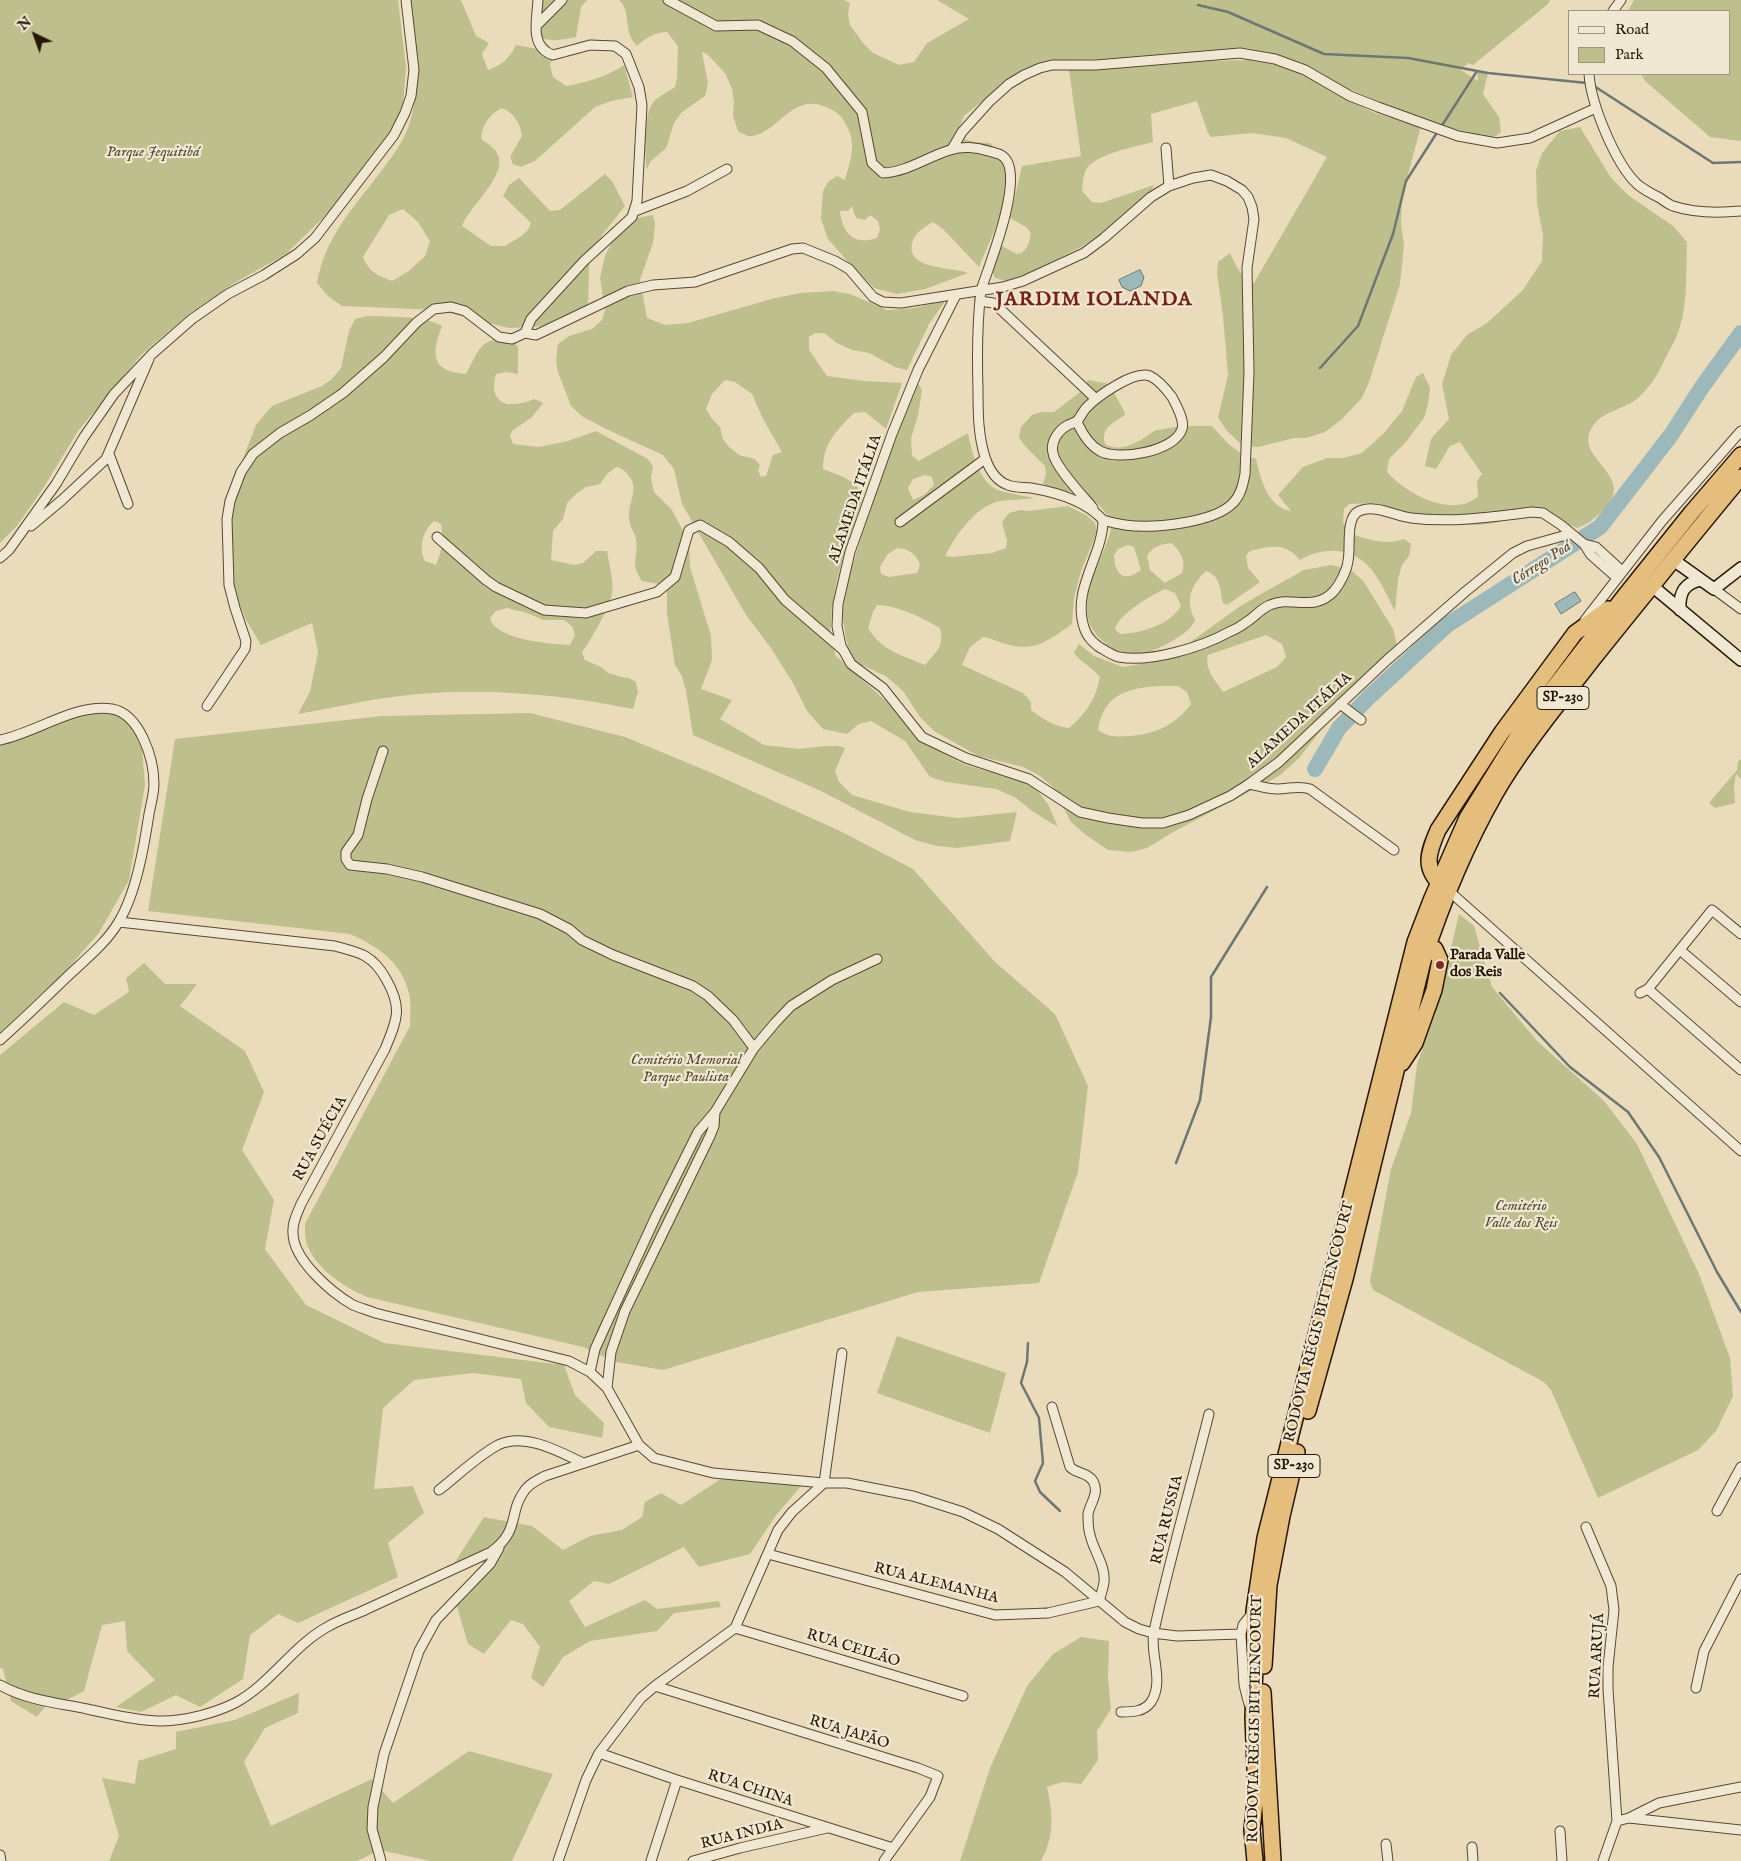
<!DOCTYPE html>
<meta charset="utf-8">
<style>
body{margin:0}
#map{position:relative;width:1741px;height:1861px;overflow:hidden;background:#eadcbb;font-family:"IM FELL English",serif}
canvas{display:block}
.legend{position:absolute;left:1568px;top:10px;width:162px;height:65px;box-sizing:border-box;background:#f1e8d3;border:1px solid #a09481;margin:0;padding:6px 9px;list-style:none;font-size:15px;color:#271705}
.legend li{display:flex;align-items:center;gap:10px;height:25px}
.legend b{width:25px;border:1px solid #a09481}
.north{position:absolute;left:10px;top:10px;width:50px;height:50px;-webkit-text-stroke:4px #f1e8d3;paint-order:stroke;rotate:318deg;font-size:14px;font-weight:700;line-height:20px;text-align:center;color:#271705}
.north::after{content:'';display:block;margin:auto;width:18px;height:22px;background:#271705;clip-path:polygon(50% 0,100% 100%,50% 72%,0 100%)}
</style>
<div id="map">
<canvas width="1741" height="1861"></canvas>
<ul class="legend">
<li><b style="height:6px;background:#f1e8d3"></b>Road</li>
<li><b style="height:14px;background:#bdbf8c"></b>Park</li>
</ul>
<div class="north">N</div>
</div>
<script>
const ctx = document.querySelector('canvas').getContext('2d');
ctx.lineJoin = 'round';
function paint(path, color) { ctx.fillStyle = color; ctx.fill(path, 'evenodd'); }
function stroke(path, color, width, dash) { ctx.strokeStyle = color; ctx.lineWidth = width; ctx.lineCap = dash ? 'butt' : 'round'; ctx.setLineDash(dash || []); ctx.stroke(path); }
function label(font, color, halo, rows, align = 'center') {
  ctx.font = font + ' "IM FELL English",serif'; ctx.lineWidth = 4.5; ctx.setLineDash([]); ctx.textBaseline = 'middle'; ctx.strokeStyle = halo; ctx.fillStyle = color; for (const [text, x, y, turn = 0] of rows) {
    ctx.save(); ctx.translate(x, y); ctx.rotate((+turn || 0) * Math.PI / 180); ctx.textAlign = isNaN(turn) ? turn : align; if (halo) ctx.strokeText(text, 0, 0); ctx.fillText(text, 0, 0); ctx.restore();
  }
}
const green = new Path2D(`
 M0,0H398L406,67L403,106L386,142L329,212L286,254L236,282L190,313L142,354L78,431L44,487L17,526L0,543Z
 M410,0H461L476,36L489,43L482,54L488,70C502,65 509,59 516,45L554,52L550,65L553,77L566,86C588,82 606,77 624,65L633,97L611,101L595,107L535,161L521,167L513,164L510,157L522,136C520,123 514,112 501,108C489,116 482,124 481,139C487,143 495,148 498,155C507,176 469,207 462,226L491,246H505L520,237L528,230L531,223L503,196L509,185L519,178L550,211L560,210L605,174L612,181L625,206L602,235L589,265L588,309L547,326L509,328L438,310L342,306L328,296L317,283C325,238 352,209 379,174C391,158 404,142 410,122C421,91 412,34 410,0ZM403,209L418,222L430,241L425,256L409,271L392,281C378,276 368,271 363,257L389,215Z
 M534,0H587L581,7L576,37C560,40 550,43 535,35Z
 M619,0H844L850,3L848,14L850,25L863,43L873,53L899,65L914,62L927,43L969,19L937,0H1550L1548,4L1473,65L1468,63L1461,70L1478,81L1477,71L1488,73L1483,94L1499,117L1501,132L1496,136L1488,137L1450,128L1405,112L1339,85L1305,64L1267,52L1246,48L1111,59L1056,60L1026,69L1012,77L964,116L958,130L962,138L974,142L990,143C1026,176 994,230 979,267L943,229L933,222C923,228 915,232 912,244C906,270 954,267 968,273L925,289L897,294L874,288L849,263L828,239L821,219L823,191L828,182L837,176L845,180C852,155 858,141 842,118C836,111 831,109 823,106C791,93 774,138 748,136C745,135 741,133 738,131L733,116L734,102L732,89L725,73L707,54L702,52L708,83L705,96L682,112L674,123L666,148L650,162L647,170C645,153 642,114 655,100C661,95 669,91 675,87L677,78L678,46L667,32C653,33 647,37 637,46C622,31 632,11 619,0ZM852,206L856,218L865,220L870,215L878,221L880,230L877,238C854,246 842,233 840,211H848Z
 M1634,0H1741V141L1710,137L1645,81L1641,74H1730V11H1628Z
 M1248,60L1292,68L1340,96L1375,113L1421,126L1402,197L1401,224L1404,245L1400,284L1369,382L1362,398L1341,420L1325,432L1306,438H1294L1258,447L1243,446L1227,431L1218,418L1228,375L1223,316L1217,274L1218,262L1230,253C1236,266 1241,278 1254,283L1327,157L1286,138L1252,133L1211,137L1208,133L1197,101L1151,114L1153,142C1135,147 1099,153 1087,168C1083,174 1083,184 1082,191L1092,202L1101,203L1154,185L1152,190L1108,229L1081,247L1036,270L1007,281L995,278L991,269L1000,245L1017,254C1028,252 1029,243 1031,233L1026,227L1010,218L1022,166L1081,156L1069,70L1206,61Z
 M1580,127L1611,178L1628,195L1673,226L1687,242C1686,272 1688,305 1678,333C1675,341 1670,349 1666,357C1659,373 1651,386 1638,398C1625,410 1601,410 1591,429C1574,460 1640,476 1602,511C1594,519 1588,524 1577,528L1551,516L1514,518L1495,523L1478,525L1413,523L1385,506L1375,503L1349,504L1344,509L1343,522L1349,533C1367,539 1385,546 1404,539L1411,544L1409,556L1402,565L1398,579L1395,611C1381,584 1371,555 1338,551C1325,550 1312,553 1300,560C1285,542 1271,546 1250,551L1246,556L1248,568L1260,582L1227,605L1223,603C1220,590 1221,576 1206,571C1190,586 1185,600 1195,620C1191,631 1177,638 1167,644C1157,649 1146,654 1135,654C1113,654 1089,635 1087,613C1087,605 1087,594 1089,587C1093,573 1112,536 1111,526C1111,523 1109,518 1107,515C1095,494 1070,491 1048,489L1043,483L1046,475L1045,466L1025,446L1019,437L1021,427L1032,415L1041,412H1054L1084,389L1088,380L1109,384L1124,411L1125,415C1112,424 1101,427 1105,444C1118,452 1132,445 1144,438C1149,435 1152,431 1157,430C1175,426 1194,425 1212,426C1225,441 1236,454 1256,459C1261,479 1267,507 1291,511L1278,495L1303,467L1327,458H1343L1362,453L1384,433L1402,411L1416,377L1423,373L1430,388L1428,404L1424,418L1405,443L1389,459L1387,472C1404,491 1437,510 1464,504C1469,503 1474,499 1478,497L1477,481L1482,474L1460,442L1450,446L1436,469L1425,466L1431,439L1449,419L1442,384L1451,355L1467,335L1487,323L1523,290L1542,261L1543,235L1537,204L1536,171L1542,153L1560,131ZM1172,543C1181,553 1186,560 1182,573L1165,583L1150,570L1147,556C1153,546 1161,544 1172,543ZM1128,545L1134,547L1141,570C1123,583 1115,575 1114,555L1118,549ZM1165,589L1175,593L1181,606C1170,625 1141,633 1120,634L1115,629C1119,614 1151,595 1165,589Z
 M653,215L655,224L653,243L640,280L647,318L665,325L688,323L775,298L801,293L833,291L850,294L887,310L914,308L946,300L929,324L907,370L895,367L869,353L852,350L837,343L824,333H815L809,337V350L827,376L864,381L902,383L886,429L865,412L854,413C837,430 823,443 823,469C839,476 861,480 862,500L845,550L837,580L832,607L830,637L836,656L887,702L912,732L928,745L963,764L1033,785L1048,804L1058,827L1032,811L1016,798L996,789L946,782L930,777L905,741L871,721L859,724L847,734L823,729L807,711L793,683L771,648L746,615L682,504L674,469L663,455L606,429L583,417L571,406L558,372L556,361L558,344L569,336L592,329L602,320L605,310L600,278L605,256L612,242L636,218ZM725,380L735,382L752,394L763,419L782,452L773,455L766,476L761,477L758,471L760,465L755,459L739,455L729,447L723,439L720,427L712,419L706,409L712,394Z
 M367,316C389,317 423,315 442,326C431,355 431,371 466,374C479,350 481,335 512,340L518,347V374L506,372L496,374C487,406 511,409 534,399L543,403L532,417L512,431L510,436L513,444L539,447L568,441L596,431L648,459L653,466L651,478L654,492L672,510L689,542L690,567L711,636L712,660L701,689L732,700L720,719L764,745L799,749L825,746H838L845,748L835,771L839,782L852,795L910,812L958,818L1017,812L1010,841L957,848L937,846L915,840L821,791L693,735L686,691L682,676L675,665L667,614V589L659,584L642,581C629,561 639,560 636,540C635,531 629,528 629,515C629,500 640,488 628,475C624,470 622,468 616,467L607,474L600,484L586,487L576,494L567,503L563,519L553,531L551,560L574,565L583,563L596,551H607C609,564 614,580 612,594C610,608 590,640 582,653L585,660L601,667L608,673L621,677L629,678L636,682L638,692L633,709C563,695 491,688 419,694C379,697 338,707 298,714L310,692L318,652L312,623L261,645L245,618L231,583L224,558V507L256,425L272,406L322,386L332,379L341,368L349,331L355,319ZM434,521L441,524C444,539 442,550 436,565L425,561C418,546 423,531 434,521ZM507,608L527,613L544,620H564L572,626L575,635L570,645C551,644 495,640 490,618L496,611Z
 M916,380L922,390L918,415L911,439L912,456L919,461L968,433C972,452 979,485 1001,491C1012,494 1024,496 1035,498C1023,500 1008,499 996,502C974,509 955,536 945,556L952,557L992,553L1006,548L1007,541L1002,522L1009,513L1020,510L1029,511L1068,506L1086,515L1095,523L1097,532L1081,571L1074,598L1072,624C1050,639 1036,653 1006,644C998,642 992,638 983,637L970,647L962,665L1023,693L1031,702V710C1043,719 1055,727 1069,728C1085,715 1097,697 1100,677C1092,667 1081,662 1074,653L1079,644L1094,656L1123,667L1158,661L1185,646L1239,607L1261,594L1304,570L1331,565L1351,570L1364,582L1393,629L1397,646L1332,716L1299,758L1279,776L1175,831L1147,848L1131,852L1108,850L1086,835L1071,822L1052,786L1040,776L1023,767L978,756L934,731L920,717L903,691L887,677L856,662L849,655L842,614L849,577L880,477ZM925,475L932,477L934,485L924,495L913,500L908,488L913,479ZM897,548C909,549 916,553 920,565L917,573L889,577L881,574L880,567L888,554ZM877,605C896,605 923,618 940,628C945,646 936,652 925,665C901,655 882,651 868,628L873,612ZM1266,635L1282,644L1286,657L1277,667L1223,692C1216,681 1204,669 1208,655ZM1178,686L1187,692L1191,704C1174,726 1156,734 1129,736C1118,737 1107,737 1098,730C1099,725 1100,719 1102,715C1114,685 1151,686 1178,686Z
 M111,712L129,721L142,749L145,785L129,880L99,933L40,1000L0,1033V744L34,734L85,713Z
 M530,713L625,737L712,773L840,831L913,869L995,962L1055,1014L1088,1086L1078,1172L1039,1283L918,1292L663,1370L616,1362L583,1347L367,1297C344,1287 319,1271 308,1247C305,1240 305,1232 305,1224L410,1026C410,1017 411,1008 410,999C405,964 379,947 350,934L148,911L175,739L382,716Z
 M1741,759V779L1736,774L1734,787L1735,803L1715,808L1709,803L1737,770L1738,761Z
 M1459,914L1474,926L1492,987L1537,1041L1604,1101L1637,1144L1699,1274L1730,1358L1733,1396L1716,1431L1698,1450L1598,1498L1551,1390L1544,1382L1373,1290L1370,1281L1391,1169L1411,1113L1417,1064L1435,1015Z
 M144,963L165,984H197L180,1006L245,1051L264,1092L242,1150L274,1200L265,1249L306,1305L384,1343L564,1365L575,1395L604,1423L602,1438L549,1427L526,1403L521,1379L473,1373L414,1380L383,1408L374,1489L413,1486L424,1513L388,1543L398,1577L298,1623L278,1614L250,1635L243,1679L200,1707L176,1695L141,1712L116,1707L155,1680L127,1651L125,1621L102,1625L84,1691L67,1700L47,1704L37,1717L11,1701L3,1669L0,1668V1055L64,1002L94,1015L129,992L126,978Z
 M897,1336L1006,1373L990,1433L877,1393Z
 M721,1479L801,1486L777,1514L750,1554L699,1567L684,1547L609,1584L594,1581L569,1601L585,1627L645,1600L657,1609L719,1601L721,1607L674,1613L657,1631L590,1641L563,1657L543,1687L531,1678L540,1647L523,1624L511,1620L484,1654L468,1644L456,1603L488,1571L478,1555L451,1568L484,1517L532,1526L563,1550L590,1536L622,1530L642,1517L645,1502L661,1493L681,1505Z
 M1081,1637L1109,1641L1108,1678L1111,1709L1097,1731L1098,1760L1081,1784L1062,1782L1047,1787C1053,1815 1055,1834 1041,1861H960L990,1768L1027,1686L1053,1654Z
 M299,1693L298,1713L265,1728L244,1762L271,1826L372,1779L393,1803L469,1751L553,1774L512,1861H430L380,1850L357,1861H109L119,1836L102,1778L135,1784L138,1761L176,1749V1732L235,1720Z`);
const water = new Path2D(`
 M1140,270L1144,277L1141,286L1130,291L1122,287L1119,280Z
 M1575,592L1581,601L1561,614L1555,604Z`);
const stream = new Path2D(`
 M1198,5L1228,12L1324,54L1408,58L1488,73L1587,83
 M1594,86L1713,163L1741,162
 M1441,127L1477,71
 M1320,368L1358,326L1393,234L1406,181L1438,131
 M1500,993L1570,1067L1628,1112L1659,1157L1717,1272L1741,1312
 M1176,1163L1200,1100L1211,1017V977L1267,887
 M1028,1343L1027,1362L1021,1383L1039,1418L1043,1463L1035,1481L1040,1492L1060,1511`);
const river = new Path2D(`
 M1315,769L1339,728L1369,697L1447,625L1600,527L1671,435L1702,387L1741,333`);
const street = new Path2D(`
 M668,0L716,26L758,25L792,41L826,68L862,112L872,163L883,173C907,172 927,157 950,150C962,146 977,147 988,151C996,153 1003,154 1007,161C1021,186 990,263 981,290C977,323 977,356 978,389C978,412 978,435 985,457C989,469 996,481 1008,485C1015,488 1024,487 1031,488C1055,492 1086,501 1103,520C1103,557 1070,590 1085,630C1088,638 1093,642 1099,647C1105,650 1113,656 1119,657C1150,663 1202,647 1229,632C1234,630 1240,627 1245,623C1254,618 1260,609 1270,605C1292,595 1314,613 1334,591C1340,584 1347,570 1348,561C1351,547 1345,518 1359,511C1375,504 1395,516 1411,518C1451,523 1493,517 1532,512L1543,513L1561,525L1584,544L1591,555L1617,578
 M1613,11L1621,0
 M536,26L562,0
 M1589,74C1591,104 1615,163 1637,184C1644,190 1652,194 1660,198C1664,201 1668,204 1673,206C1694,213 1719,213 1741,211
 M1166,148L1169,186
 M952,149L962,132L989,102L1009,84L1024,75L1040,68L1052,65H1096L1240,53L1275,59L1305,70L1350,96L1378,107L1458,136L1497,143L1530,138L1596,108
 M635,211L687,191L727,169
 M956,295L918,370L892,434L850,552L838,604L837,626L841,646L851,664L883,688L922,737L966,758L1029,779L1080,812L1108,818L1142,823H1163L1189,815L1230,796L1249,784L1279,762L1387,660L1465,592L1513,553L1527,546L1570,534
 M980,301L993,303L998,307L1096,399
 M525,333L536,335L628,291L653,285L695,282L792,249L803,248L835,261L849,269L873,297L883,302L901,303L1003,287L1023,281L1084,253L1104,238L1151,197L1169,186L1193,178L1211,175L1227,181L1242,190L1248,197L1252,207L1254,219L1247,268L1249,372L1245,474C1243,484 1241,495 1233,503C1214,523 1152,529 1125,525C1118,524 1110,522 1103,520
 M1077,422C1082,433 1089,445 1100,451C1117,461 1175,452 1182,429C1185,420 1176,405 1172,397C1166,389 1159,380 1150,376C1134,370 1098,396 1087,407C1083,411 1081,416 1078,420C1075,423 1072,423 1068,425C1059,430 1050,441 1053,453C1055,467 1083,496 1093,508
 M109,454L128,504
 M900,522L985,459
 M31,526L62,500L106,459L149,359
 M437,537L486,580L496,587L544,610L586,613L657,592L675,577L689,530L700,525L729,542L759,568L785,600L842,649
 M1584,544L1596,547L1622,571
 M0,558L9,550L56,484L84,437L114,394L152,354L192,319L228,294L264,275L297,254L315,238L394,135L405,113L411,96L414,70L406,0
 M1714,589L1741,609
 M1585,620L1662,521L1741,431
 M1340,704L1361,720
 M207,706L245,649L246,641L235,608L229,585L227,519L230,501L241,472L253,454L280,433L311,415L343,393L384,357L417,322L434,309L451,307L465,311L499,337L512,339L525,333L531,319L584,261L632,217L637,201L642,105L639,87L626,54L615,46L590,45L553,55C529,47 537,19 538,0
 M0,740C36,733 75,703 112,709C140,714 154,759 154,784C154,793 151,804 149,814C144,847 136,894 118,923C106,943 86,959 69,975C46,997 24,1019 0,1040
 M383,751L367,799L358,835L346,852V859L350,865L387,869L422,877L540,914L569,929L582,940L613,955L693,986L708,996L733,1020L754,1048
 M1249,784C1259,786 1268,789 1277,789C1289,789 1298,785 1310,789L1394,850
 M1448,890L1741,1151
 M119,922L335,946C345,949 356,951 365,956C374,961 381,970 386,979C403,1008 397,1020 385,1049L301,1204C297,1214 292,1223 293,1233C293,1260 332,1293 353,1305C360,1308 368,1310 375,1313L569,1361L590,1372L607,1388L639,1445L654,1458L713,1473L824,1483H847L913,1496L963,1512L998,1529L1065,1572L1125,1622L1139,1629L1153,1633L1177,1636L1241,1634
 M1680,950L1741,1002
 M1648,989L1741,1070
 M1640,993L1648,989L1712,910L1741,934
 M590,1372L595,1349L605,1327L656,1216L698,1132L715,1112L754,1048L775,1023L791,1006L832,980L877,959
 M607,1388L611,1352L625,1311L710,1136L714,1126L715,1112
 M824,1483L842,1353
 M439,1490C457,1476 479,1455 498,1445C525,1432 560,1452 583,1463
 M1717,1511L1741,1467
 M1586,1527L1611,1586L1614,1610L1608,1667V1689L1617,1821
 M768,1554L995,1615L1048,1613L1099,1601C1101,1595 1103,1589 1104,1582C1106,1564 1091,1548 1089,1530C1088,1526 1088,1519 1088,1514C1090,1503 1100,1493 1093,1481C1087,1472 1077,1474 1070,1467L1052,1407
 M735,1628L963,1696
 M0,1685C26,1700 58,1703 87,1709C112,1714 137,1721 162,1721C185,1721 215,1713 235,1703C271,1684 293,1645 329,1626C341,1619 355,1615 367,1609C408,1590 450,1571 491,1552C521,1530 508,1512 525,1490C530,1483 538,1480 545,1476L639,1445
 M655,1686L918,1768L938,1776L930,1797L884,1861
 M1696,1688L1704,1651L1741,1579
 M1249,1704L1244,1685L1241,1634L1243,1625L1254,1611
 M1121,1712C1132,1712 1144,1712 1151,1702C1165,1681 1149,1653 1154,1631C1170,1558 1191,1486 1209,1414
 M599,1753L677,1780L893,1848
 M1629,1818L1659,1803L1741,1787
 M1560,1831L1562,1861
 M1386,1844L1388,1861
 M1472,1847L1473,1861
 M0,1855L1,1861
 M381,1861L372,1829L373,1807L384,1754L419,1651L436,1620L490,1564L499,1548
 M558,1861L586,1780L599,1753L641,1698L655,1686L735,1628L778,1530L792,1512L824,1483
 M651,1861L677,1780
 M693,1861L740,1848L827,1828
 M1603,1861L1617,1821L1629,1818L1741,1830`);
const secondary = new Path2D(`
 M1672,559L1714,589L1741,568
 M1651,585L1741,660
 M1680,610C1679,593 1684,583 1701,580`);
const highway = new Path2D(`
 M1444,887C1422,869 1428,853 1438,830L1502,732L1575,633L1608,609
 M1402,1063L1415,1043L1434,990L1440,960L1435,949L1419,943
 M1308,1411L1345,1279L1423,961C1442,903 1465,847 1495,794C1523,746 1559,703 1593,659C1642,598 1691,537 1741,477
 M1264,1666L1269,1585L1282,1516L1297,1452
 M1263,1692L1273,1861
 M1255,1861L1252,1830L1256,1792L1253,1717L1255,1667L1254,1611L1265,1538L1415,942L1432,898L1467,818L1524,726L1623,598L1692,512L1741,455`);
const markers = [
 [1440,965,5,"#8f2418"]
];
const shields = [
 [1563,698,52],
 [1294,1466,52]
];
const shieldNames = [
 ["SP-230",1563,698],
 ["SP-230",1294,1466]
];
const parkNames = [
 ["Parque Jequitibá",153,153],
 ["Cemitério Memorial",686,1061],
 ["Parque Paulista",686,1078],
 ["Cemitério",1521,1207],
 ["Valle dos Reis",1521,1224]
];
const streetNames = [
 ["ALAMEDA ITÁLIA",856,499,-71],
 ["ALAMEDA ITÁLIA",1300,721,-42],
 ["RUA SUÉCIA",321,1139,-61],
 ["RODOVIA RÉGIS BITTENCOURT",1320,1322,-76],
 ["RUA RUSSIA",1168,1520,-76],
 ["RUA ALEMANHA",936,1584,14],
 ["RUA CEILÃO",853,1649,17],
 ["RUA ARUJÁ",1598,1656,-87],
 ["RODOVIA RÉGIS BITTENCOURT",1256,1719,-89],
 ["RUA JAPÃO",849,1733,17],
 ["RUA CHINA",750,1789,18],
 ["RUA INDIA",742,1835,-14]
];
const poiNames = [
 ["Parada Valle",1450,956],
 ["dos Reis",1450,973]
];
const waterNames = [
 ["Córrego Poá",1542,564,-33]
];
const districtNames = [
 ["JARDIM IOLANDA",1094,301]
];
paint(green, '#bdbf8c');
paint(water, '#9bb9ba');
stroke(water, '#6d7872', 1);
stroke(stream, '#6d7872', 2.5);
stroke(river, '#9bb9ba', 16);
stroke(street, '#584832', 11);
stroke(secondary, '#271705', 14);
stroke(highway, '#271705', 18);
stroke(street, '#f1e8d3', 9);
stroke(secondary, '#f1e8d3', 11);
stroke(highway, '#e5be7e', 15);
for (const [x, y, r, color] of markers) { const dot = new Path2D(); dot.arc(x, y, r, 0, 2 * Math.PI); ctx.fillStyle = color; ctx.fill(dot); stroke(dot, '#f1e8d3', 2); }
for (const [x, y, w] of shields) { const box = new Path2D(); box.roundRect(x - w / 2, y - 11.5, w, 23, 4); ctx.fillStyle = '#f1e8d3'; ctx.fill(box); stroke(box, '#271705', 1); }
label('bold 14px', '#271705', null, shieldNames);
label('italic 15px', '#54492e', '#f1e8d3', parkNames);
label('15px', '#271705', '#f1e8d3', streetNames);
label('bold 15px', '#271705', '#f1e8d3', poiNames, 'left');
label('italic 16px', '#505044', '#f1e8d3', waterNames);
ctx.letterSpacing = '1px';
label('bold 20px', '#7a1f14', '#f1e8d3', districtNames);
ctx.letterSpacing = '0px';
</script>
